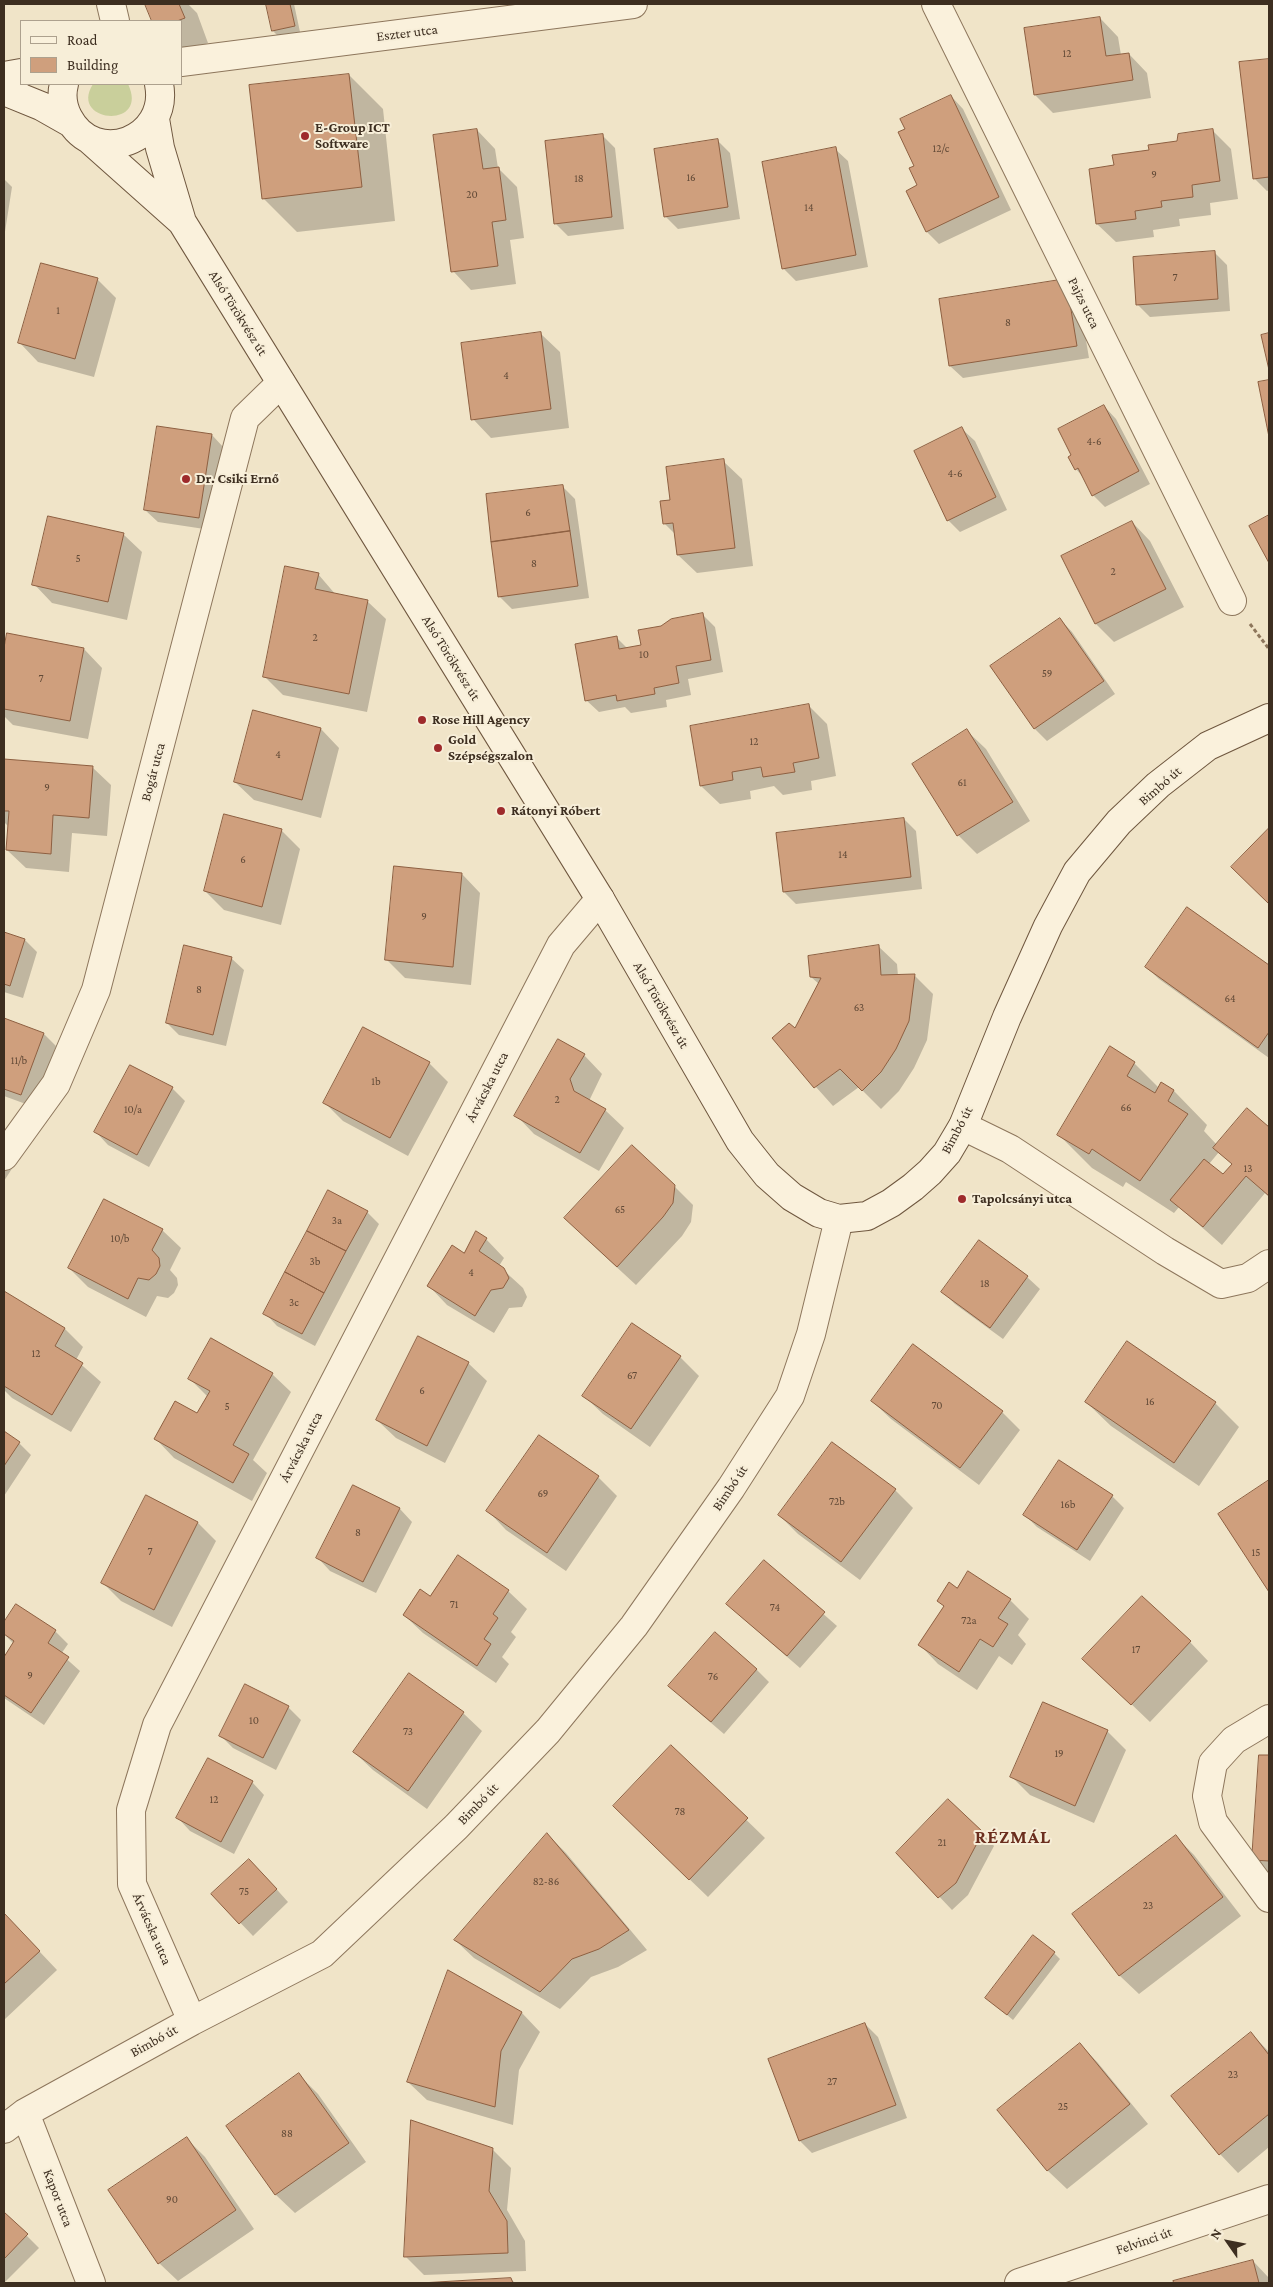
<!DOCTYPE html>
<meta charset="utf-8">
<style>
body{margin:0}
#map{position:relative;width:1273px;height:2287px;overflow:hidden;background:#f0e4c8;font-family:"Crimson Pro",serif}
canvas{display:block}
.frame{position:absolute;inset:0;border:5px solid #3d2e20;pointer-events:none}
.legend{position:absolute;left:20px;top:20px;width:162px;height:65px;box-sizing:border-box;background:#f7eed8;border:1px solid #ada18e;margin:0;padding:6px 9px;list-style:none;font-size:15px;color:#3d2e20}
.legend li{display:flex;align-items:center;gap:10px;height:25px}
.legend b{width:25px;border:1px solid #ada18e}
.north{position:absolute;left:1203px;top:2217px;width:50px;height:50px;-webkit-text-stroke:4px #f7eed8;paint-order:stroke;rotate:303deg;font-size:14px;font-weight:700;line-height:20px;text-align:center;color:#3d2e20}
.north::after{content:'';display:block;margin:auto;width:18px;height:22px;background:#3d2e20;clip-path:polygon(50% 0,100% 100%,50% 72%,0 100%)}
</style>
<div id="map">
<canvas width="1273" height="2287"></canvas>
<div class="frame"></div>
<ul class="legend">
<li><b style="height:6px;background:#faf1dc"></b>Road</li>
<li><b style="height:14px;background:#cf9f7d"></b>Building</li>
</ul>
<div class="north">N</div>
</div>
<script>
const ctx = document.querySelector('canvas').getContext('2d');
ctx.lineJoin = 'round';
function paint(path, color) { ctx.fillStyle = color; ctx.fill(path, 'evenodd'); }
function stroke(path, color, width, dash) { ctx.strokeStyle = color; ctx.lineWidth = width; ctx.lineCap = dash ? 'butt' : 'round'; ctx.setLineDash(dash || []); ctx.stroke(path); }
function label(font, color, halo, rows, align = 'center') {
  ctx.font = font + ' "Crimson Pro",serif'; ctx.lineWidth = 4; ctx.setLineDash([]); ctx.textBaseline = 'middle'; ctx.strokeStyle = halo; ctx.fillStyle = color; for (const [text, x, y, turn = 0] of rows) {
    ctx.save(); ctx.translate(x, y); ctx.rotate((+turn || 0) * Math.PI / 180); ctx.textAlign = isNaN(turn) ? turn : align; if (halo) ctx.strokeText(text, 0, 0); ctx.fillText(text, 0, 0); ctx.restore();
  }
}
const green = new Path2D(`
 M93,84H128C150,130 68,123 93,84Z`);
const shadow = new Path2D(`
 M146,4H188L197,13L208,43L181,53V21H153Z
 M268,4H294L300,32L279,37L273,31Z
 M1100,18L1118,37L1121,55L1129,54L1147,73L1151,98L1053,113L1035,95Z
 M1269,60V190L1267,191L1254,178L1240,63Z
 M349,75L383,109L395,221L297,232L263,198Z
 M951,96L963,109L1011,210L939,244L927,232L907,192L919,186L906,129Z
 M477,130L495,149L498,168L517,187L524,238L510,240L516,284L471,290L453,271Z
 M1212,130L1231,149L1238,199L1210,203L1211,215L1179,219L1180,226L1153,230L1154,237L1116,242L1097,224L1115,167L1150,151Z
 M602,135L615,148L624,229L568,236L556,224Z
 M718,141L730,153L740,219L678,229L665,216Z
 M835,149L848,161L868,267L796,281L783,268Z
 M4,179L12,187L4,238Z
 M1214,252L1227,265L1230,311L1150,317L1137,304Z
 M97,279L116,298L94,377L38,362L20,343Z
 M1078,293L1089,358L963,378L950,366Z
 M541,334L560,352L569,428L491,438L473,419Z
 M1104,406L1116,419L1150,484L1105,507L1093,495L1083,477L1076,469Z
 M158,427L212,435L224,448L211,530L158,522L145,510Z
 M962,429L975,441L1007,510L960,532L948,520Z
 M723,461L742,479L753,566L697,573L678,555L676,535L664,523L672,501Z
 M562,486L575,499L589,598L512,609L499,596Z
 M1132,522L1150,541L1184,607L1114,642L1096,624Z
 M123,534L142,552L127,620L52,603L34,584Z
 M318,574L336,595L367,601L386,619L367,712L283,695L264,676Z
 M702,614L715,627L723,672L688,679L691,695L666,700L667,707L631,713L625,707L599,712L586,700L616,637L628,649L642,646Z
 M1060,619L1072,632L1115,694L1047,741L1035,729L992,666Z
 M8,634L84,649L102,668L88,739L13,725L4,716V655Z
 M809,706L827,724L836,776L811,781L812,790L783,795L774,786L750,791L751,799L720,804L701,786Z
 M254,712L321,729L339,748L321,818L254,800L235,782Z
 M967,731L986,749L1030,821L977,854L958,835L913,764Z
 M4,760L92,767L111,785L107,836L72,833L69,872L26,868L7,850L9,827L4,822Z
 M225,815L282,831L300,849L281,925L224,910L205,891Z
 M904,819L916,831L922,889L796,904L784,892Z
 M1269,829V902L1233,867Z
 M462,874L480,893L471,985L405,978L387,960Z
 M1187,908L1269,966V1058L1159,979L1146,967Z
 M4,933L25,940L37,952L23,998L4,992Z
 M878,946L897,964L898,976H915L933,994L927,1040L914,1068L899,1091L881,1109L859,1087L833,1106L773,1039L796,1030L819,984L811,977Z
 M231,958L244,970L226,1046L179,1035L167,1023Z
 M4,1019L44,1034L56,1046L34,1107L4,1096Z
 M584,1055L602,1074L589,1101L605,1110L624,1128L599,1171L534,1134L516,1115Z
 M429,1063L448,1082L408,1156L343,1121L324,1102Z
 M1134,1063L1159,1088L1162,1084L1174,1091L1207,1125L1204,1131L1217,1145L1247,1110L1269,1129V1197L1265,1193L1222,1245L1179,1207L1174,1213L1126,1182L1123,1187L1092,1168L1058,1134ZM1219,1152L1233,1165L1223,1176L1209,1164Z
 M172,1088L185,1101L149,1167L108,1145L96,1132Z
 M4,1135L22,1153L4,1181Z
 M674,1186L693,1205L691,1222L682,1236L636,1285L584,1237Z
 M367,1212L379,1224L315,1346L277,1326L265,1313Z
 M162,1230L181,1248L170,1270L177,1278L178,1285L174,1293L168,1298L157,1296L146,1317L88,1287L69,1268Z
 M486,1239L504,1258L499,1266L523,1288L527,1297L522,1307L509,1308L494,1333L447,1305L429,1286L464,1254Z
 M1027,1277L1040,1289L1003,1339L955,1304L943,1292Z
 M4,1292L65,1329L83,1347L76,1360L101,1382L71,1432L12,1398L4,1390Z
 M633,1325L680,1357L699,1376L650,1447L603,1414L584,1396Z
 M468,1363L487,1381L445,1463L396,1438L377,1420Z
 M272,1374L291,1392L253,1460L267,1473L252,1501L174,1458L156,1439L198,1415L208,1397L190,1379Z
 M872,1401L1002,1412L1020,1430L979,1485L891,1419Z
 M1086,1402L1215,1403L1239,1427L1199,1486L1111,1426Z
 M4,1432L19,1443L31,1455L4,1496Z
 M539,1437L598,1477L617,1496L566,1571L506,1530L488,1511Z
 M1269,1481V1590L1219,1514Z
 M354,1486L400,1509L412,1522L376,1593L330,1571L318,1558Z
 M895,1490L913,1508L860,1580L798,1534L779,1515Z
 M1112,1496L1124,1508L1090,1561L1037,1527L1025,1515Z
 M198,1523L216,1541L172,1627L121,1601L103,1583Z
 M764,1562L837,1626L800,1668L740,1616Z
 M969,1573L1010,1600L1029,1619L1018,1635L1026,1644L1012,1665L999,1656L977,1690L938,1664L920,1645L945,1607L938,1601L957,1589Z
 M508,1591L527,1609L511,1632L516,1637L502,1657L509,1664L496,1683L423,1633L404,1615L430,1598Z
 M16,1605L55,1631L68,1644L61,1654L80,1671L44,1725L4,1698V1659L14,1644L4,1634V1624Z
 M1190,1642L1208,1661L1150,1722L1103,1677Z
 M756,1669L769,1682L724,1734L682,1698Z
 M246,1686L288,1707L301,1720L276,1770L233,1748L221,1736Z
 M1044,1703L1107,1731L1126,1750L1094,1823L1030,1795L1012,1777Z
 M463,1713L482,1731L427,1809L373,1770L354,1752Z
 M671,1747L765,1838L708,1897L633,1825Z
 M1261,1756L1269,1757V1875L1254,1859Z
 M252,1782L264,1795L234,1854L190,1831L178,1818Z
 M982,1833L994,1846L968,1895L952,1910L898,1853Z
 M547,1834L566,1853L647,1950L618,1967L591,1977L560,2009L474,1958L455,1940Z
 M1175,1836L1194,1855L1241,1916L1139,1994L1120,1976L1074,1914Z
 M262,1873L288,1902L253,1936L213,1894Z
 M4,1914L57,1970L4,2020Z
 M1054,1953L1060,1959L1013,2020L987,1998Z
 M449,1971L522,2013L540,2032L519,2070L513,2125L427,2100L408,2082Z
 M865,2024L878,2037L907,2118L812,2153L800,2141L770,2060Z
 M1251,2033L1269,2052V2147L1238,2173L1220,2154Z
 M1080,2044L1098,2063L1148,2124L1067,2189L1048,2171L999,2110Z
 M299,2075L318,2094L366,2162L295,2213L276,2195L228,2127Z
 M187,2139L205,2157L254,2229L178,2281L159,2263Z
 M492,2149L511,2168L507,2210L525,2241L526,2271L424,2275L406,2257Z
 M4,2213L39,2248L4,2283Z
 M1253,2261L1269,2278V2283H1175V2282Z
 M511,2279L515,2283H436Z`);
const building = new Path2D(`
 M145,4H179L185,18L177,21H152Z
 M266,4H290L295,26L272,31Z
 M1100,17L1106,56L1129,53L1133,80L1034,95L1024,28Z
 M1269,59V177L1253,179L1239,62Z
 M349,74L362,187L262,199L249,85Z
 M951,95L999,197L926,232L906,191L917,185L909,168L914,166L898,132L905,129L900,119Z
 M477,129L483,169L499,167L506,220L492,222L498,266L451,272L433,135Z
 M1213,129L1220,181L1192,185L1193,197L1161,201L1162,207L1135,211L1136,219L1096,224L1089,169L1114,165L1112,155L1149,150L1148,145L1177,141L1178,134Z
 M603,134L612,217L554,224L545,141Z
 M718,139L728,207L664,217L654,149Z
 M836,147L856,255L782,269L762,162Z
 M1215,251L1218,299L1136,305L1133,257Z
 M41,263L98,278L75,359L18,343Z
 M1066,279L1077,346L949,366L939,299Z
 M541,332L551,409L471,420L461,343Z
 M1269,333V370L1261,335Z
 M1269,380V437L1258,382Z
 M1104,405L1139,471L1092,496L1078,468L1075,470L1068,457L1071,455L1058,429Z
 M157,426L212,434L199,518L144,510Z
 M962,427L996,497L947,521L914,451Z
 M724,459L735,548L677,555L673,523L663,524L660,501L670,500L666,467Z
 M563,485L570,531L491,542L486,494Z
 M1269,515V563L1249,526Z
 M48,516L124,533L108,602L32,585Z
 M1132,521L1166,589L1095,624L1061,556Z
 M570,531L578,586L498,597L491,542Z
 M285,566L319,573L315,589L368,600L349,694L263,677Z
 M703,613L711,660L676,666L679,683L654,688L655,694L617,701L616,695L585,701L575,644L617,636L619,649L641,645L638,630L661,626L671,619Z
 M1060,618L1104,681L1034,729L990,666Z
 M7,633L84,648L70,721L4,709V648Z
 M809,704L819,758L793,763L795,772L763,777L761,767L732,772L733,780L700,786L690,726Z
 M253,710L321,728L302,800L234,782Z
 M967,729L1013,802L957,836L912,764Z
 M4,759L93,766L89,818L53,815L51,854L6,850L9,811H4Z
 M224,814L282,829L262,907L204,891Z
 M904,818L911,877L783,892L776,833Z
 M1269,828V904L1231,867Z
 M394,866L462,873L453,967L385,960Z
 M1187,907L1269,965V1032L1258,1048L1145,967Z
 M4,932L25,939L10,986L4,984Z
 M184,945L232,957L213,1035L166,1023Z
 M879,945L881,975L915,974L909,1021L896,1049L881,1072L862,1091L840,1069L814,1088L772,1038L789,1023L795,1028L821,978L810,977L808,956Z
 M4,1018L44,1033L21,1095L4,1089Z
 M363,1027L430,1062L390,1138L323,1103Z
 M558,1039L585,1054L570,1079L574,1091L606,1109L580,1153L514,1116Z
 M1110,1046L1135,1062L1127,1076L1155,1093L1161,1082L1174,1090L1168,1101L1188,1114L1140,1181L1092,1149L1089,1154L1057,1135Z
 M130,1065L173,1087L137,1155L94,1132Z
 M1247,1108L1269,1127V1196L1246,1176L1203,1227L1170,1200L1204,1159L1223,1174L1232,1164L1213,1148Z
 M632,1145L675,1185L673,1203L663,1217L617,1267L564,1218Z
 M328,1190L368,1211L346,1251L307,1231Z
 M104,1199L163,1229L152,1250L159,1258L160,1266L156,1274L149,1280L138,1278L128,1299L68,1268Z
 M307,1231L346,1251L324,1293L285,1272Z
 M476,1231L487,1238L479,1251L504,1268L509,1278L503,1288L491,1290L475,1316L427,1286L452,1245L464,1253Z
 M979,1240L1028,1276L990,1328L941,1292Z
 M285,1272L324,1293L302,1334L263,1314Z
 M4,1291L65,1328L55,1346L83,1363L52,1415L4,1386Z
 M632,1323L681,1356L631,1429L582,1396Z
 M418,1336L469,1362L427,1446L376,1420Z
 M211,1338L273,1373L233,1445L249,1454L233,1483L154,1439L175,1401L197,1413L210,1391L188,1379Z
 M1127,1341L1216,1402L1174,1463L1085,1402Z
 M913,1344L1003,1411L960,1468L871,1401Z
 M4,1431L20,1442L4,1466Z
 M539,1435L599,1476L547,1553L486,1511Z
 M832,1442L896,1489L841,1562L778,1515Z
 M1059,1460L1113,1495L1077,1550L1023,1515Z
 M1269,1480V1592L1218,1514Z
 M353,1485L400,1508L363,1582L316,1558Z
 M146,1495L198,1522L154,1610L101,1583Z
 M458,1555L509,1590L493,1614L498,1618L484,1639L491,1644L477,1666L403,1615L420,1589L430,1596Z
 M764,1560L825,1612L787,1656L726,1604Z
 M968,1571L1011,1599L998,1618L1008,1624L993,1647L980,1639L959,1672L918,1645L944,1606L937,1601L949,1582L957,1588Z
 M1142,1596L1191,1641L1131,1705L1082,1659Z
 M16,1604L56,1630L48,1643L69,1657L31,1713L4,1695V1657L14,1641L4,1634V1622Z
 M715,1632L757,1669L711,1722L668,1686Z
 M409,1673L464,1712L408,1791L353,1752Z
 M245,1684L289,1706L263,1758L219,1736Z
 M1043,1702L1108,1730L1075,1806L1010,1777Z
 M671,1745L748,1818L689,1880L613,1806Z
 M1259,1755H1269V1861L1252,1860Z
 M208,1758L253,1781L221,1842L176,1818Z
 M948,1799L983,1832L956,1883L938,1898L896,1853Z
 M547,1833L629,1930L599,1949L572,1959L540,1992L454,1940Z
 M1176,1835L1223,1897L1119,1976L1072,1914Z
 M249,1859L277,1889L239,1924L211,1894Z
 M4,1913L40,1951L4,1984Z
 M1033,1935L1055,1952L1007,2015L985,1998Z
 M448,1970L522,2012L501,2051L495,2107L407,2082Z
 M865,2023L896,2105L799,2141L768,2059Z
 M1251,2032L1269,2055V2114L1219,2155L1171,2096Z
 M1080,2043L1130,2104L1047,2171L997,2110Z
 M299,2073L349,2143L275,2195L226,2126Z
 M411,2120L493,2148L489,2191L507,2221L508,2253L404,2257Z
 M187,2137L236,2210L158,2264L108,2190Z
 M4,2212L28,2234L4,2259Z
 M1253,2260L1259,2283H1174L1173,2281Z
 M511,2278L513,2283H421Z`);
const path = new Path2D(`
 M1250,624L1269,649`);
const street = new Path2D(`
 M111,4L115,21
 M936,4L1232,601
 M181,62L633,4
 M963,1126L1010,1149L1165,1251L1221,1284L1248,1278L1269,1264
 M4,1156L56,1084L96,990L245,418L281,383
 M1269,1719L1234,1740L1213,1763L1207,1796L1213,1822L1269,1898
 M192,2021L132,1884L131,1810L157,1725L561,945L600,899
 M25,2113L91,2283
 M4,2129L25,2113L192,2021L322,1954L456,1827L548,1731L634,1626L731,1488L790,1396L811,1334L839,1219
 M1019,2283L1269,2199`);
const secondary = new Path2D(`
 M4,76L21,73
 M64,84C61,95 63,107 68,117C95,169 170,140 159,84
 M4,91L41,106L71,123
 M155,119L160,148L182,222L600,899L740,1141L767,1175L792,1197L819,1213L839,1219L867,1216L891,1203L913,1187L930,1172L947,1153L963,1126L1007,1017L1048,926L1077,872L1119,822L1158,785L1208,746L1269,718
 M89,139L181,221`);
const markers = [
 [305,136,5,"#9e2a2b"],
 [186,479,5,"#9e2a2b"],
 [422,720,5,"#9e2a2b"],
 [438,748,5,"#9e2a2b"],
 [501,811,5,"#9e2a2b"],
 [962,1199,5,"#9e2a2b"]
];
const numberNames = [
 ["12",1067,54],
 ["12/c",941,149],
 ["9",1154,175],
 ["16",691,178],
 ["18",579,179],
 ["20",472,195],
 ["14",809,208],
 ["7",1175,278],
 ["1",58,311],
 ["8",1008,323],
 ["4",506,376],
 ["4-6",1094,442],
 ["4-6",955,474],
 ["6",528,513],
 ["5",78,559],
 ["8",534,564],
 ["2",1113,572],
 ["2",315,638],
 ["10",644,655],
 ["59",1047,674],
 ["7",41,679],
 ["12",754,742],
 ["4",278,755],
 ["61",962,783],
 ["9",47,788],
 ["14",843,855],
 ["6",243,860],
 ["9",424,917],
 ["8",199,990],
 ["64",1230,999],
 ["63",859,1008],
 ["11/b",19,1061],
 ["1b",376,1082],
 ["2",557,1100],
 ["66",1126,1108],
 ["10/a",133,1110],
 ["13",1248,1169],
 ["65",620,1210],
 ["3a",337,1221],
 ["10/b",120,1239],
 ["3b",315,1262],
 ["4",471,1273],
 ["18",985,1284],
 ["3c",294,1303],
 ["12",36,1354],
 ["67",632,1376],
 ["6",422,1391],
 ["16",1150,1402],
 ["70",937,1406],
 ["5",227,1407],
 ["69",543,1494],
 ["72b",837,1502],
 ["16b",1068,1505],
 ["8",358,1533],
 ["7",150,1552],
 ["15",1256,1553],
 ["71",454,1605],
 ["74",775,1608],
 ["72a",969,1621],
 ["17",1136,1650],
 ["9",30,1676],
 ["76",713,1677],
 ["10",254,1721],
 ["73",408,1732],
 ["19",1059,1754],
 ["12",214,1800],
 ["78",680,1812],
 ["21",942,1843],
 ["82-86",546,1882],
 ["75",244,1892],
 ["23",1148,1906],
 ["23",1233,2075],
 ["27",832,2082],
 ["25",1063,2107],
 ["88",287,2134],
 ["90",172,2200]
];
const streetNames = [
 ["Eszter utca",407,33,-7],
 ["Pajzs utca",1084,303,64],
 ["Alsó Törökvész út",238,313,58],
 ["Alsó Törökvész út",451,658,58],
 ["Bogár utca",153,772,-75],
 ["Bimbó út",1160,786,-41],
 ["Alsó Törökvész út",661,1005,60],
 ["Árvácska utca",487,1087,-63],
 ["Bimbó út",957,1130,-62],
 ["Árvácska utca",301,1447,-63],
 ["Bimbó út",730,1488,-56],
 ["Bimbó út",478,1804,-46],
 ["Árvácska utca",152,1929,66],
 ["Bimbó út",154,2041,-29],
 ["Kapor utca",58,2198,69],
 ["Felvinci út",1144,2241,-19]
];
const poiNames = [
 ["E-Group ICT",315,128],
 ["Software",315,144],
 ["Dr. Csiki Ernő",196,479],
 ["Rose Hill Agency",432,720],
 ["Gold",448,740],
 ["Szépségszalon",448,756],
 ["Rátonyi Róbert",511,811],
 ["Tapolcsányi utca",972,1199]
];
const districtNames = [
 ["RÉZMÁL",1013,1837]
];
paint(green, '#c9cf9b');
paint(shadow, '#0003');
paint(building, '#cf9f7d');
stroke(building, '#8d5f41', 1);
stroke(street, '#8d765c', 30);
stroke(secondary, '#6f573f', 30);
stroke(path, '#8d765c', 3, [4, 2.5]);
stroke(street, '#faf1dc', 28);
stroke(secondary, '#faf1dc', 28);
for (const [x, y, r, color] of markers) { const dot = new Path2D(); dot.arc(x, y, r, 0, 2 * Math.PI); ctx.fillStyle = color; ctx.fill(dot); stroke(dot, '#f7eed8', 2); }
label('11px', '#624a37', null, numberNames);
label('14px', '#3d2e20', '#f7eed8', streetNames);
label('bold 14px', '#3d2e20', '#f7eed8', poiNames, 'left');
ctx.letterSpacing = '1px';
label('bold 19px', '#6b2e1e', '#f7eed8', districtNames);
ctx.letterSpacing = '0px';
</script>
